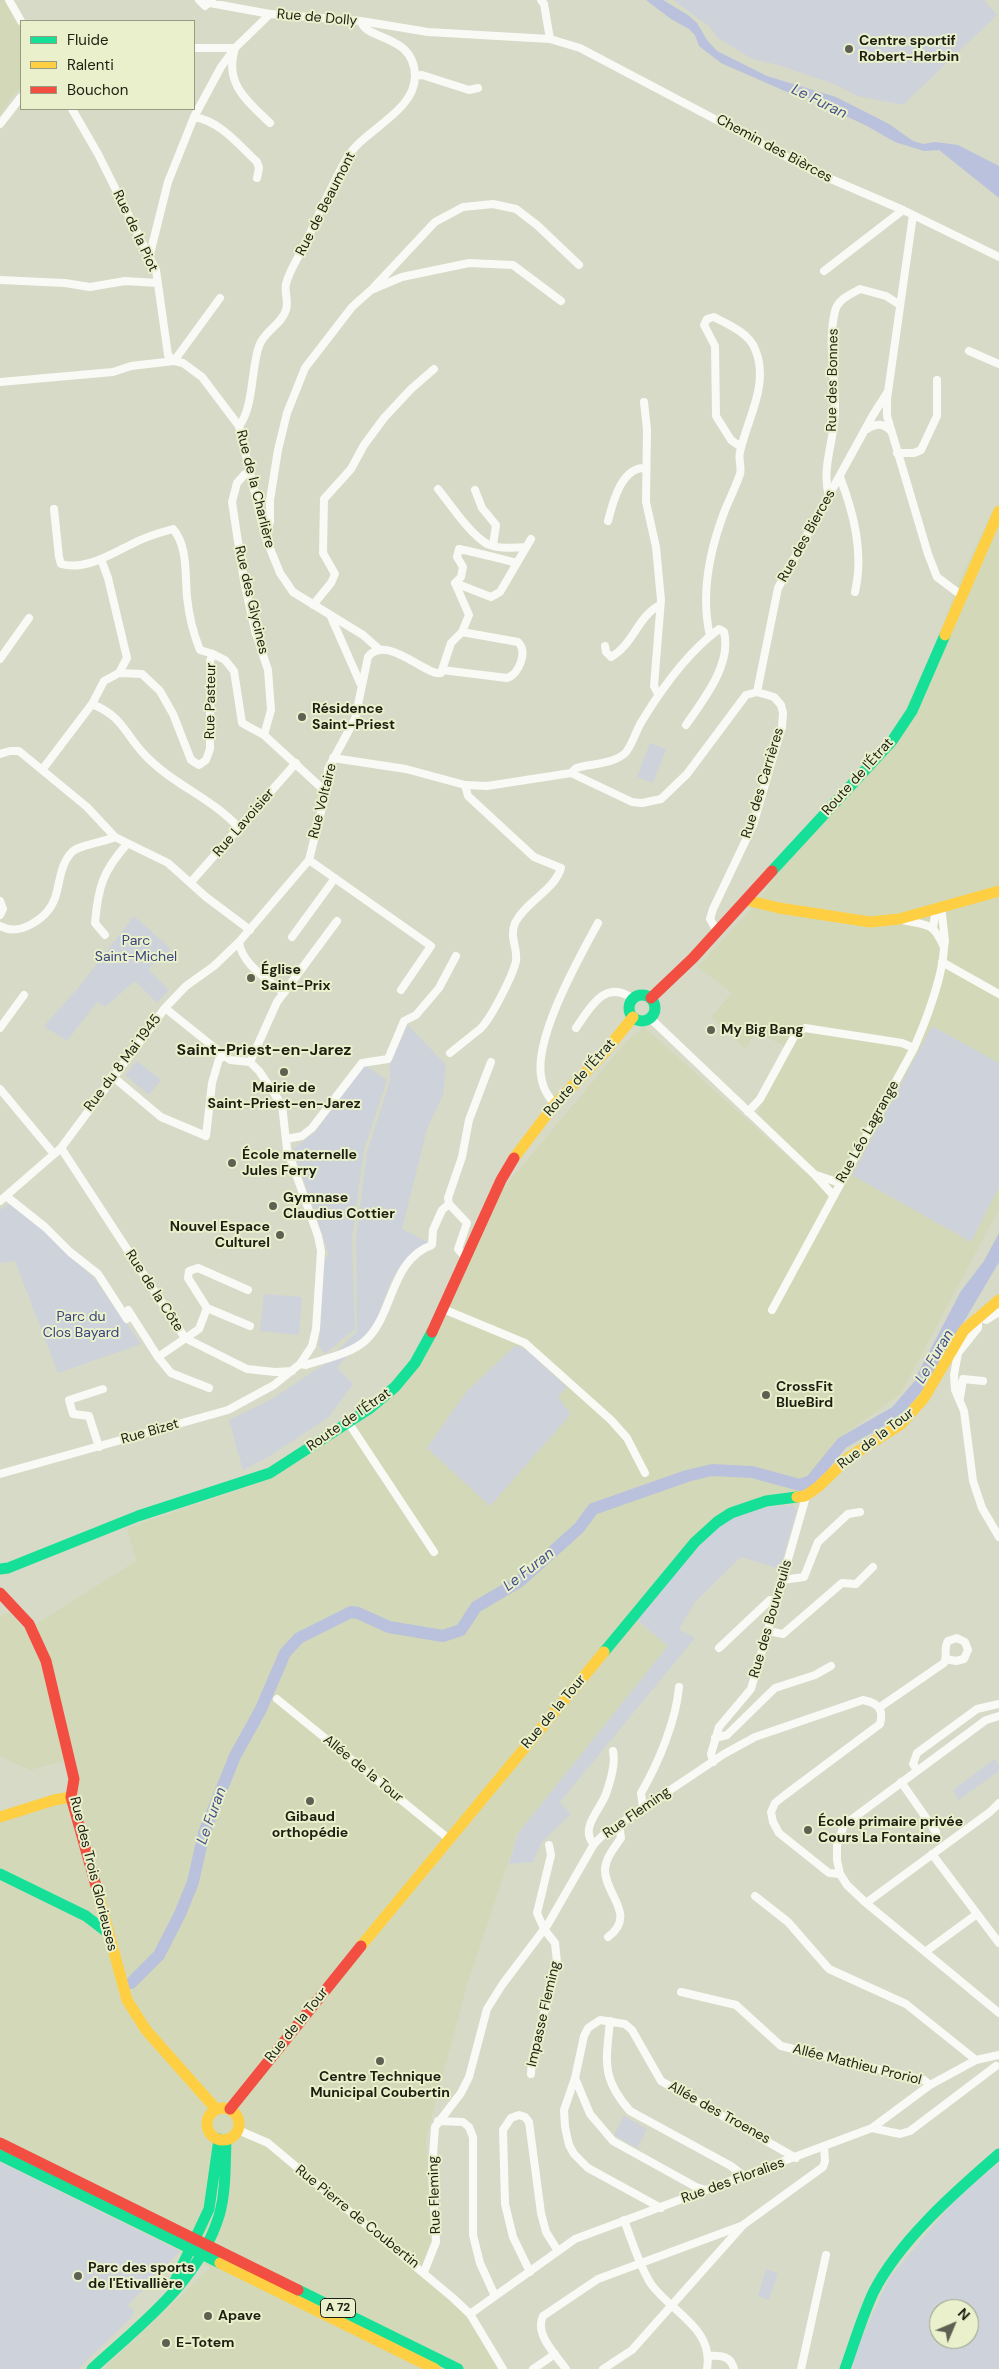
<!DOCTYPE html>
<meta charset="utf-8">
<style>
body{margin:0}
#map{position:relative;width:999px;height:2369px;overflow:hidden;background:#d6dac6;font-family:"DM Sans",sans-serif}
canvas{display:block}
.legend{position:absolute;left:20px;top:20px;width:175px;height:90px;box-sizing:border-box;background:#e9f0cb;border:1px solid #979c81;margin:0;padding:6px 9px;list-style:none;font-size:15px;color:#1d1f12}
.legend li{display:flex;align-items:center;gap:10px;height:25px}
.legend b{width:25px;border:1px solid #979c81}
.north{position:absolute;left:929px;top:2299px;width:50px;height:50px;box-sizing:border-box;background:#e9f0cb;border:1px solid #979c81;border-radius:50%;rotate:45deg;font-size:14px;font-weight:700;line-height:20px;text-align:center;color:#1d1f12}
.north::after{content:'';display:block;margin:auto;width:18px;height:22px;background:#5e6051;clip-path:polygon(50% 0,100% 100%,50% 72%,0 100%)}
</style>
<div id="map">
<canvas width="999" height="2369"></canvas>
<ul class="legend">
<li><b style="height:6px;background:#16e098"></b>Fluide</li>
<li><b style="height:6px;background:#ffcf43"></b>Ralenti</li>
<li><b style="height:6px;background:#f24e42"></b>Bouchon</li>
</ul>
<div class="north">N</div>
</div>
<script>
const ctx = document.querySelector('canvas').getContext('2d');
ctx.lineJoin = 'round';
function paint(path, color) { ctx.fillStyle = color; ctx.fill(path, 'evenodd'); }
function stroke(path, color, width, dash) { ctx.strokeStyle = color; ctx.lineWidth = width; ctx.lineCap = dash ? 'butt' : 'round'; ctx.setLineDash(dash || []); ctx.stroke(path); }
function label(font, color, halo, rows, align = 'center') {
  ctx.font = font + ' "DM Sans",sans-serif'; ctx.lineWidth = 4; ctx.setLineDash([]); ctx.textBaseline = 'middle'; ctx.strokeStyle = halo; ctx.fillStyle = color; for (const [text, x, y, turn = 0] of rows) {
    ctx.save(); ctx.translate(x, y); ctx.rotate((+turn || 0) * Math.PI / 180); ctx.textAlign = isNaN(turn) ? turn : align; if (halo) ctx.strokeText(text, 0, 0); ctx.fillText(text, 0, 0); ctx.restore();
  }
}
const built = new Path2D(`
 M0,0H5L21,30V87L13,95L0,115Z
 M992,512H999V1209L901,1393L844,1435L821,1478L817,1489L795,1503L756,1508L637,1621L668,1646L518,1833L467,1985L426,2138L431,2241L421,2266L467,2318L498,2369H103L210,2268L0,2147V1821L72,1795L64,1761L30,1770L0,1756V1616L10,1612L25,1631L136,1561L127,1528L253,1485L381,1393L412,1359L486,1209L626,1042L644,1027L807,1174L813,1169L758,1117L760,1105L791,1050L756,1031L746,1049L711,1017L732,993L698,967L750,910L859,770L892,732L904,712L936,643L960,579Z`);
const green = new Path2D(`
 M673,0H984L997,15L904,104H899L857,96L834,84L778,65L752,59L718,38L709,26Z
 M650,743L666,749L653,783L637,777Z
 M134,916L171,949L148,969L169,990L157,1003L135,981L105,1007L97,1002L67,1041L44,1026L78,988Z
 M408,1025L446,1065L443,1095L427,1129L402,1229L430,1243C412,1247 393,1274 387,1291C383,1302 381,1312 375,1323C364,1339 349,1353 337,1368L353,1384L329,1417L268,1457L243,1470L229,1420L272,1399L326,1363L357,1331L356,1238L367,1152L390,1081V1063Z
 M932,1026L999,1063V1187L971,1242L852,1175Z
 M137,1061L161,1080L149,1095L125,1075Z
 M363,1064L387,1080L364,1150L352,1238L355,1329L325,1354L319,1346L324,1259L329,1255L293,1149L315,1132Z
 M9,1204L37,1224L94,1278L141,1344L58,1373L15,1261L0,1263V1210Z
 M264,1294L302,1297L299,1335L260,1331Z
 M516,1345L528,1351L567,1387L558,1397L571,1414L490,1506L427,1448L467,1391Z
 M786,1505L793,1506L797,1510L780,1569L741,1557L695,1602L679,1629L695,1638L560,1802L571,1814L541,1843L533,1862L509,1864L518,1833L668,1646L637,1620C662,1591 697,1542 727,1521C744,1509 766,1507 786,1505Z
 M994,1759L999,1765V1771L959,1800L953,1790Z
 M624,2116L647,2129L637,2148L614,2135Z
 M0,2162L180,2251L128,2305L133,2310L132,2317L78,2369H0Z
 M999,2163V2369H853L854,2354L890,2277L961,2193ZM939,2309H969V2339H939Z
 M766,2269L778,2273L769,2300L758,2296Z`);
const water = new Path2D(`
 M646,0H663L688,15L697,23L707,40L717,51L767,76L836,97L889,124L913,141L923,144L935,142L958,145L999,166V198L939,150L924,151L895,142L867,126L808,98L787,92L721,63L699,46L695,35L689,29L671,19Z
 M999,1233V1262L927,1384L916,1377L961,1291L984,1261Z`);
const river = new Path2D(`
 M131,1983L159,1955L180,1914L193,1882L204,1833L235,1756L260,1711L285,1653L299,1638L351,1612L358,1613L389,1627L443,1636L461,1630L476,1607L520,1581L579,1528L593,1509L687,1476L712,1470L752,1472L800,1485L811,1481L842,1443L896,1412L922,1382L931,1366`);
const street = new Path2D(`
 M9,0L21,21
 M199,0L205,6L212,0
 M541,0L544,4L550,39
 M210,3L270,14L361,21L428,32L550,39L580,48L817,173L903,210L999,257
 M194,48H235C224,83 246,100 270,123
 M415,76L422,75L469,90L478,88
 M72,109L98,154L156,270L168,355L174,361
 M194,117C220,121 239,145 257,162L259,168L257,178
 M0,124L21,97
 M913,215L887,399V416L928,554L937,577L961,595
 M149,258L168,182L194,117L221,67L235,48L270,14
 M824,271L903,210
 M0,280L65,283L90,287L125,281L158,283
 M374,287L435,222L463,207L493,204L516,209L537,225L579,265
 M969,351L999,364
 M174,361L220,298
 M0,382L113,372L131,366L174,361L183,363L202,377L239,426L265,536L280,573L293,592L363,635L380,650
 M644,402L647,430L646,502L656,547L661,600L654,686L658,694
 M239,426C254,407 251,368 259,346C264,331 282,324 286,310C289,301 284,292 286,284C289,271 298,258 304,246C318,217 331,186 347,158C364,129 415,112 415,76C414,33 365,41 361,21
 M867,429C877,423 883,423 891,431
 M897,453H914L921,450L937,416V380
 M251,471L245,474L237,483L232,502L244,581L255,631L268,670L271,710L264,735
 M840,477C854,514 864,553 855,592
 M438,489C451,505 469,533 487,544C497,549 515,548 526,547
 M475,490L482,508L496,525L493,545
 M829,496C821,469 834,441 835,413C836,380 827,344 835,311C838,299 851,294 860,289L886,296L900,305
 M54,509L59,557L61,564C85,571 111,554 132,544C145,537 158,533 173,529C188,546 185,575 187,597C189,616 193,633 200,650L213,654
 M608,521C613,501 622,467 645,468
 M266,534L270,522V500L278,450L287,413L305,368L352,307L371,290L402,277L469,263L513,265L561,301
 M101,559L108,578L127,658L119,673
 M455,583L491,597L500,592L531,539
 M455,583L461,577L463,567L457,557L459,549C479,553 497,558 517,563
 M313,605L331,583L335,574L323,553L324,499L351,469L364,445L384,418L411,389L434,369
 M331,617L361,685
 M710,636C700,593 710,549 725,510C730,498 736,486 740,474C742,467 738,459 740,452C747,419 770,384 755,349C749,333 729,325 714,317L707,319L704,325L715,346L716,416L731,440L741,447
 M605,646L606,652L611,657C633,645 638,616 660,605
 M0,659L29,618
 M442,670L507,678C519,674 528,652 518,642L462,632
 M757,692L778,588L873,415L887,393
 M92,704C123,717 123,731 143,753C171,784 211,797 239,828
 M0,754L10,751H19L87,807L115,837L168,863L206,897L250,930
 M333,758L406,769L465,785L487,786L571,773L632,802L642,803L661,799L687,774L746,695L757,692L774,697L781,705L783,713L782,727L753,825L713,909L710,919L717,931
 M42,770L92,704L104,681L119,673L142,674L160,691L173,714L191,760L199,765L206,760L210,749V661L213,654L225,660L234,671L242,723L264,735L326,792
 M571,773L576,768C590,764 612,764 624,754C631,749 636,730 642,721C662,688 688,652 719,629L724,632C732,664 704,699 686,725
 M309,860L431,946L401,990
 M191,882L296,763
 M0,901L3,909L0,915
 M903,920C928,926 932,921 944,947L945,941L941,906
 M0,926C20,937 48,918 55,898C60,883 60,864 72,852C79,845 104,842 115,837
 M933,928L936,908
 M105,935L95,923C98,887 103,871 127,844
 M292,937L335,878
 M239,942C242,965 268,979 284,993
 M942,962L999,994
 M165,1008L230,1060L250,1062
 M650,1018L814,1174L833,1195
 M0,1028L24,995
 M576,1028C590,1008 605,978 633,999
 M450,1053C460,1045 470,1037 480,1029C491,1019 513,975 516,961C518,948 509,937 515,923C526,901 554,891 561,868L534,857L468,796L465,785
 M250,1062L277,1002L337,921
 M112,1076L161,1117L206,1136L212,1083L219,1059L225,1056
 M0,1089L54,1154
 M555,1104C549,1098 544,1090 542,1081C531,1042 579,958 598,923
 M748,1112L760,1099L796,1033L805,1028L902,1043L914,1048
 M286,1139L302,1136L312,1128L362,1063L388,1059L404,1021L416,1015L439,988L456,956
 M61,1148L185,1338L247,1369L275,1372L292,1371
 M816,1175L840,1183
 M6,1196L45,1227L70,1252L98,1274L127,1319
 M0,1201L61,1148L165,1008L186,986L214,966L239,942L309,860L326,792L328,769L355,719L368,657C386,633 427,677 441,673L451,643L462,632L469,615L455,583
 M466,1258L458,1249L467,1223L449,1204L448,1198L462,1157L469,1120L491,1062
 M248,1290L198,1268L189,1271L188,1278L207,1308L250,1326
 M207,1308L199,1329L158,1357L171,1373L209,1388
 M443,1309L525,1343L611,1420L627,1438L645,1473
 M128,1310L158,1357
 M772,1310L914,1048C926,1021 943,976 944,947
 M999,1312L986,1320L978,1316V1328L958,1353L954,1375L955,1390L964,1411L973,1481L982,1508L999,1537
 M300,1364L306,1365C324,1359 351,1354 366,1340C394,1314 390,1260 432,1245L433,1230L442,1210L449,1204
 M960,1398L963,1379L983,1381
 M348,1422L434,1552
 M99,1447L89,1416L73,1414L69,1400L103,1389
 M0,1474L228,1410L274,1385L300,1364L312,1346L316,1329L321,1251L318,1236L287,1149L282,1105L259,1071L250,1062
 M783,1580L804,1577L818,1542L848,1514L860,1512
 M768,1631L783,1634L842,1583L856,1584L873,1567
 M719,1648L770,1600H777
 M277,1699L449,1839
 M880,1707L944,1663C948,1655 943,1648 948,1641L957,1638L965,1642L968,1650L964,1659L956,1661L946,1659
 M999,1716L986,1720L844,1825L837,1845V1860L840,1874L847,1885L866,1903L999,2013
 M715,1738L727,1735L775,1688L815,1675L831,1666
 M713,1762L711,1754L719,1727L751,1689L805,1500V1496
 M917,1770L913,1764L917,1753L977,1709L999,1704
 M901,1782L936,1832
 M643,1808L641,1793C658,1764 676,1721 679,1687
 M594,1844C579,1829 600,1810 606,1794C610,1782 616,1764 613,1751
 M932,1854L999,1943
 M755,1896L788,1922L829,1969L906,2004L976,2060
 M866,1903L990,1812L999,1803
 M608,1937C638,1915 604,1894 605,1869C606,1857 615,1847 621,1838L619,1824
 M925,1952L977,1914
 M681,1992L736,2005L781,2046L924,2080L930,2085
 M610,2021C606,2062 601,2078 630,2111L731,2166L744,2176
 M531,2074L532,2060L557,1962L555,1943L544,1929L537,1913L551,1855L549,1845
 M575,2078L590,2114L613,2141L696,2187L706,2190
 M438,2121L463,2122L469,2127L473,2137V2235L480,2263L495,2296
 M872,2128L900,2134L910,2131L996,2066
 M238,2130L268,2143L453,2298L470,2314L503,2369
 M661,2208L588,2168L574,2154L569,2145L565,2127L564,2110L575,2078L584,2036L588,2028L600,2020L625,2024L632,2030L661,2081L796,2158
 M624,2220C632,2241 639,2265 651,2284C672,2313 714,2328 707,2369
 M424,2272L436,2242L432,2170L435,2127L461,2093L469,2077L487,2009L502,1985L548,1924L594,1844L603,1835L724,1754L755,1737L863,1700C878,1703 884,1709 880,1724L785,1795L775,1803L771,1812L773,1822L779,1833L829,1873L840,1874
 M530,2272L513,2237L505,2204L503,2130L511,2118L519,2115L525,2117L529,2122L541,2213L546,2232L558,2251
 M470,2314L575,2239L872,2128L930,2085L976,2060L999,2055
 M709,2356C721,2355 731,2356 734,2369
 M533,2369L555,2354
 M566,2369C556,2355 534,2334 543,2316L598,2279L741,2226
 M603,2369L632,2350L743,2225L823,2167L825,2161L824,2146
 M801,2369L826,2255`);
const fast = new Path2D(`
 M772,871L892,741L912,711L945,635
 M629 1008a13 13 0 1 1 26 0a13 13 0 1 1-26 0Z
 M0,1569L8,1568L138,1516L270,1473L369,1409L395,1387L415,1363L432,1332
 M604,1652L695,1542L717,1522L731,1513L766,1501L797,1497
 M0,1874L86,1916L108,1933
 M0,2155L220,2263
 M175,2281L209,2209L219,2139
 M298,2290L458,2369
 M92,2369C140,2325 199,2281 219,2216C226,2192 225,2165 226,2140
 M845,2369C854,2344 862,2317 873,2293C899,2241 955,2192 999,2154`);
const slow = new Path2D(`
 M945,635L999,511
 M746,900L779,908L870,922L899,919L999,891
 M514,1158L555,1104L604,1053L633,1017
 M797,1497L805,1496L818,1487L848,1458L901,1424L924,1398L964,1330L999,1300
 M0,1817L54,1800L71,1797
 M96,1886L127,2000L146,2030L216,2109
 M361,1946L604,1652
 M207 2124a16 16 0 1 1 32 0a16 16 0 1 1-32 0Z
 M220,2263L435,2369`);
const jam = new Path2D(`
 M651,998L693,958L772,871
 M432,1332L501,1180L514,1158
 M0,1593L29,1624L46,1661L74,1779L71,1797L96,1886
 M230,2109L361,1946
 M0,2143L298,2290`);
const markers = [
 [849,49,5,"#5e6051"],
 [302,717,5,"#5e6051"],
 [251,978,5,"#5e6051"],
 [711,1030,5,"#5e6051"],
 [284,1072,5,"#5e6051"],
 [232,1163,5,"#5e6051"],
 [273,1206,5,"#5e6051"],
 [280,1235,5,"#5e6051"],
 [766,1395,5,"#5e6051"],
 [310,1801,5,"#5e6051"],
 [808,1830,5,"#5e6051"],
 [380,2061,5,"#5e6051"],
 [78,2276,5,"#5e6051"],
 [208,2316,5,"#5e6051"],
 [166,2343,5,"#5e6051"]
];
const shields = [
 [338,2308,35]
];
const shieldNames = [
 ["A 72",338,2308]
];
const streetNames = [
 ["Rue de Dolly",317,18,5],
 ["Chemin des Bièrces",774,149,28],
 ["Rue de Beaumont",326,204,-63],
 ["Rue de la Piot",135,231,65],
 ["Rue des Bonnes",833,380,-89],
 ["Rue de la Charlière",255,489,76],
 ["Rue des Bierces",807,536,-61],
 ["Rue des Glycines",251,600,77],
 ["Rue Pasteur",211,701,-89],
 ["Route de l'Étrat",858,777,-48],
 ["Rue des Carrières",763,783,-73],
 ["Rue Voltaire",323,801,-76],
 ["Rue Lavoisier",244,823,-49],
 ["Rue du 8 Mai 1945",123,1063,-53],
 ["Route de l'Étrat",580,1078,-48],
 ["Rue Léo Lagrange",868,1132,-61],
 ["Rue de la Côte",154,1291,57],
 ["Route de l'Étrat",349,1420,-35],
 ["Rue Bizet",150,1432,-16],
 ["Rue de la Tour",876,1439,-37],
 ["Rue des Bouvreuils",771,1619,-74],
 ["Rue de la Tour",554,1712,-50],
 ["Allée de la Tour",363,1769,39],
 ["Rue Fleming",637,1813,-35],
 ["Rue des Trois Glorieuses",93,1874,76],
 ["Impasse Fleming",544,2014,-77],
 ["Rue de la Tour",297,2025,-51],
 ["Allée Mathieu Proriol",857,2065,14],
 ["Allée des Troenes",719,2113,29],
 ["Rue des Floralies",733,2181,-20],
 ["Rue Fleming",435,2195,-92],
 ["Rue Pierre de Coubertin",357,2217,39]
];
const poiNames = [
 ["Centre sportif",859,41],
 ["Robert-Herbin",859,57],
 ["Résidence",312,709],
 ["Saint-Priest",312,725],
 ["Église",261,970],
 ["Saint-Prix",261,986],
 ["My Big Bang",721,1030],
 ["Mairie de",284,1088,"center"],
 ["Saint-Priest-en-Jarez",284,1104,"center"],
 ["École maternelle",242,1155],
 ["Jules Ferry",242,1171],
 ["Gymnase",283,1198],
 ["Claudius Cottier",283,1214],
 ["Nouvel Espace",270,1227,"right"],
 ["Culturel",270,1243,"right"],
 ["CrossFit",776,1387],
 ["BlueBird",776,1403],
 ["Gibaud",310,1817,"center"],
 ["orthopédie",310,1833,"center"],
 ["École primaire privée",818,1822],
 ["Cours La Fontaine",818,1838],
 ["Centre Technique",380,2077,"center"],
 ["Municipal Coubertin",380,2093,"center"],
 ["Parc des sports",88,2268],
 ["de l'Etivallière",88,2284],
 ["Apave",218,2316],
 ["E-Totem",176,2343]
];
const parkNames = [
 ["Parc",136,941],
 ["Saint-Michel",136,957],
 ["Parc du",81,1317],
 ["Clos Bayard",81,1333]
];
const waterNames = [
 ["Le Furan",819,102,26],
 ["Le Furan",935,1357,-59],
 ["Le Furan",529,1570,-38],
 ["Le Furan",212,1816,-70]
];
const quarterNames = [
 ["Saint-Priest-en-Jarez",264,1051]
];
paint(built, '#d3d9b8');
paint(green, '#ced3db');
paint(water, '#b9c1dd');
stroke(river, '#b9c1dd', 12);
stroke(street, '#f9f9f6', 8);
stroke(fast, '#16e098', 11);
stroke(slow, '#ffcf43', 11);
stroke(jam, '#f24e42', 11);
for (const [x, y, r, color] of markers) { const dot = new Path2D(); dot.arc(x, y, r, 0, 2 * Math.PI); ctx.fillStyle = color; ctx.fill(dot); stroke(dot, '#e9f0cb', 2); }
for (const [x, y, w] of shields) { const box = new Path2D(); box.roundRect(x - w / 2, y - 9.5, w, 19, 4); ctx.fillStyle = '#e9f0cb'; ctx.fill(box); stroke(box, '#1d1f12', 1); }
label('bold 12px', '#1d1f12', null, shieldNames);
label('14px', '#1d1f12', '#e9f0cb', streetNames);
label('bold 14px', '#1d1f12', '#e9f0cb', poiNames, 'left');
label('14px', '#3c4481', '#e9f0cb', parkNames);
label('italic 15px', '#47508e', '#e9f0cb', waterNames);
label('bold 16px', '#1d1f12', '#e9f0cb', quarterNames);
</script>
